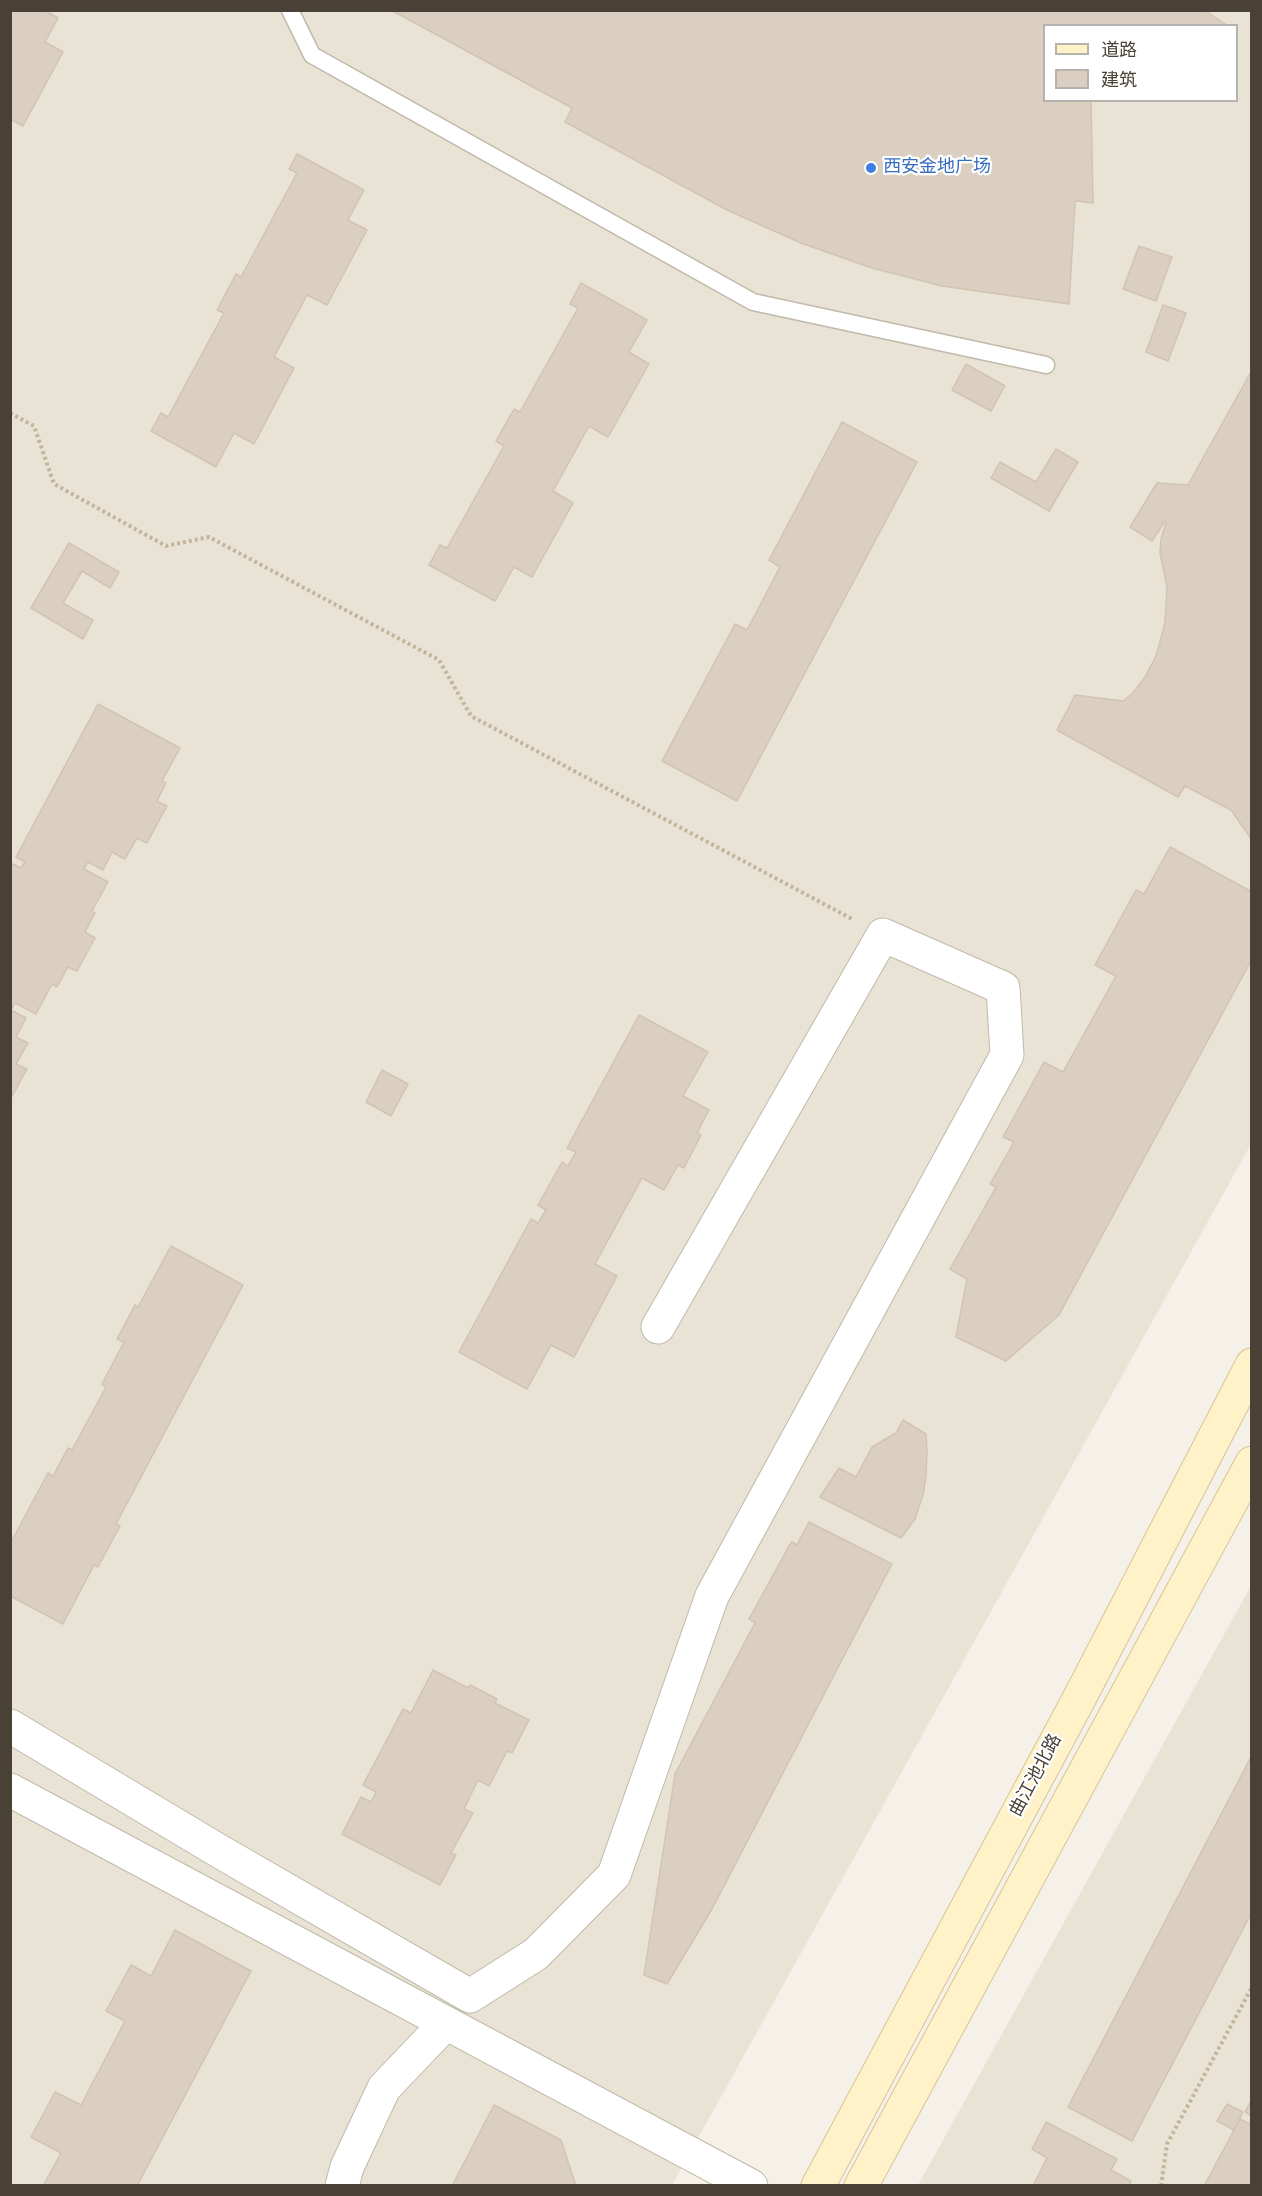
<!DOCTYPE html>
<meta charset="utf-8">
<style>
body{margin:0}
#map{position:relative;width:1262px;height:2196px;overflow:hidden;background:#f5f1e8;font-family:Overpass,"Noto Sans SC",sans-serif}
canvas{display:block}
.frame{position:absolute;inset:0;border:12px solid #494136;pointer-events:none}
.legend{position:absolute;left:1043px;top:24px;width:195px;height:78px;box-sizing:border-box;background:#fff;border:2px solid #b6b3af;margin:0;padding:8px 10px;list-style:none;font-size:18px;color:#494136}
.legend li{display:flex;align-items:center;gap:12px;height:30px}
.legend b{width:30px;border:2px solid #b6b3af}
</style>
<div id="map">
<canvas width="1262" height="2196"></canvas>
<div class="frame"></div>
<ul class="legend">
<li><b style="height:8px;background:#fff1c8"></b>道路</li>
<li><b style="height:16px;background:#dacfc0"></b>建筑</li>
</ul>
</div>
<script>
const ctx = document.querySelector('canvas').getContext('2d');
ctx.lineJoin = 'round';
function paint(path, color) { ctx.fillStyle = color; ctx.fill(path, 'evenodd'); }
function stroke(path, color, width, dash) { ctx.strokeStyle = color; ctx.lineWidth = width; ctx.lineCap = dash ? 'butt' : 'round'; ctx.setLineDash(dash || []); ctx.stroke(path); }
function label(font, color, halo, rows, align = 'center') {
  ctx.font = font + ' Overpass,"Noto Sans SC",sans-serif'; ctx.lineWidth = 4.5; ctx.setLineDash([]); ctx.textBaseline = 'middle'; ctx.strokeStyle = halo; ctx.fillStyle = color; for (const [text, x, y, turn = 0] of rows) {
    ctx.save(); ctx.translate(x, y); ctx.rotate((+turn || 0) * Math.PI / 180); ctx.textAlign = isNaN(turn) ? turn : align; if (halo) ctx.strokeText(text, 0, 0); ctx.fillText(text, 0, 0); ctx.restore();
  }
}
const residential = new Path2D(`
 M11,11H1251V1144L672,2185L11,2186ZM1044,26H1236V100H1044Z
 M1251,1586V2185H918Z`);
const building = new Path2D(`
 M10,10H44L58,18L45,42L63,52L23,126L10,119Z
 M391,10H1204L1228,26H1044V100H1091L1093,203L1076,201L1075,203L1069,304L942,286L872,268L801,243L727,210L565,122L572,108Z
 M297,154L364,190L348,220L367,230L327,305L307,295L274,357L294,368L254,444L234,433L216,467L151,431L161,413L168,417L224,313L217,310L236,274L241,277L297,173L289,169Z
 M1139,246L1172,257L1156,301L1123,289Z
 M581,283L647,320L629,352L649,364L608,437L589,426L553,491L573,503L532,577L514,567L495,601L429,565L440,545L447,548L504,446L496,441L514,409L520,412L578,308L570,304Z
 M1163,305L1186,313L1168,361L1146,352Z
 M966,364L1005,386L991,411L952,390Z
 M1252,370V840L1231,810L1185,786L1178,797L1057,730L1075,695L1123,701L1133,693L1145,677L1156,656L1165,623L1167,587L1160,553L1161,539L1166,523L1165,521L1152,541L1130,527L1157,483L1188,485Z
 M842,422L917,462L737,801L662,761L735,624L747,630L780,567L769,560Z
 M1056,449L1078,462L1049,511L991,478L1000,462L1036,482Z
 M69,543L119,572L110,588L82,571L63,603L93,620L83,639L31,608Z
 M98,704L180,748L162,781L166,783L157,801L167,806L147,843L137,838L125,859L112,852L103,870L88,862L84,869L108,882L92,911L95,913L85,932L95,938L77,971L68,967L57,987L52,984L36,1014L15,1003L11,1010L26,1018L16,1037L28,1043L16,1064L27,1069L10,1100V869L13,864L21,868L25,862L16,857Z
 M1170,847L1252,892V959L1059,1315L1006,1361L956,1337L967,1279L950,1269L996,1187L990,1184L1014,1142L1003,1137L1044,1062L1063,1072L1116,976L1095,965L1136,890L1144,894Z
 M639,1015L708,1052L683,1096L709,1110L697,1133L701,1135L684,1168L678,1165L664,1190L642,1178L595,1264L617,1276L574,1357L551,1345L527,1389L459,1352L531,1219L538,1223L546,1210L538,1205L562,1162L568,1166L576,1152L567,1148Z
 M382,1070L408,1084L391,1116L366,1102Z
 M171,1246L243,1285L116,1524L120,1526L98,1567L94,1565L63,1624L10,1596V1544L48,1473L53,1476L68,1448L72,1450L106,1387L102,1384L124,1342L117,1339L135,1305L138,1307Z
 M903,1420L926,1434L927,1451L926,1476L923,1495L915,1519L901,1538L820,1497L839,1468L856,1477L872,1447L896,1433Z
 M809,1522L892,1564L712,1909L667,1984L644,1975L675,1774L755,1623L749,1619L789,1546L792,1542L797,1545Z
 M433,1670L468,1688L470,1685L497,1699L495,1703L529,1720L512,1753L507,1751L489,1786L478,1780L464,1809L473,1813L451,1853L456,1855L440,1885L342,1834L361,1797L371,1802L376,1792L363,1785L403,1709L411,1713Z
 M1252,1755V1912L1132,2141L1068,2107Z
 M175,1930L251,1971L137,2186H43L61,2153L31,2137L55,2092L81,2105L125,2021L106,2011L131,1965L151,1976Z
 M1252,2099V2116L1245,2112Z
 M1227,2104L1243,2112L1234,2130L1217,2121Z
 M494,2105L561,2140L576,2186H452Z
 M1240,2119L1252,2125V2186H1204Z
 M1046,2122L1117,2159L1111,2170L1131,2181L1129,2186H1033L1047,2158L1032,2149Z`);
const path = new Path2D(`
 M10,413L34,426L54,484L166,546L209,537L439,660L471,716L854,920
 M1161,2186L1167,2144L1252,1987`);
const service = new Path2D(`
 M290,10L312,55L753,302L1046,365`);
const minor = new Path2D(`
 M10,1726L219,1851L470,1996L536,1954L614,1875L712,1596L1007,1055L1003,988L883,935L658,1327
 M10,1790L751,2186
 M342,2186L347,2167L384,2088L446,2023`);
const secondary = new Path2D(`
 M818,2186L1080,1697L1252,1365
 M861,2186L1252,1463`);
const markers = [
 [871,168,6,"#3f7fe0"]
];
const shopNames = [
 ["西安金地广场",883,168]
];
const streetNames = [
 ["曲江池北路",1037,1776,-62]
];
paint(residential, '#e9e3d6');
paint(building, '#dacfc0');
stroke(building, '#d2c4b0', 1.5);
stroke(service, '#c1b9aa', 19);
stroke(minor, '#c1b9aa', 35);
stroke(secondary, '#d7c596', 35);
stroke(path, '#c3b59b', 4, [3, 3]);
stroke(service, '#fff', 16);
stroke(minor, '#fff', 33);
stroke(secondary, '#fff1c8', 33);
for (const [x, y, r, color] of markers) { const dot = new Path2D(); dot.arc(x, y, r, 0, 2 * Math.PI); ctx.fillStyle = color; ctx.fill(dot); stroke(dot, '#fff', 2); }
label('18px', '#366cbe', '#fff', shopNames, 'left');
label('18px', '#494136', '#fff', streetNames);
</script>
